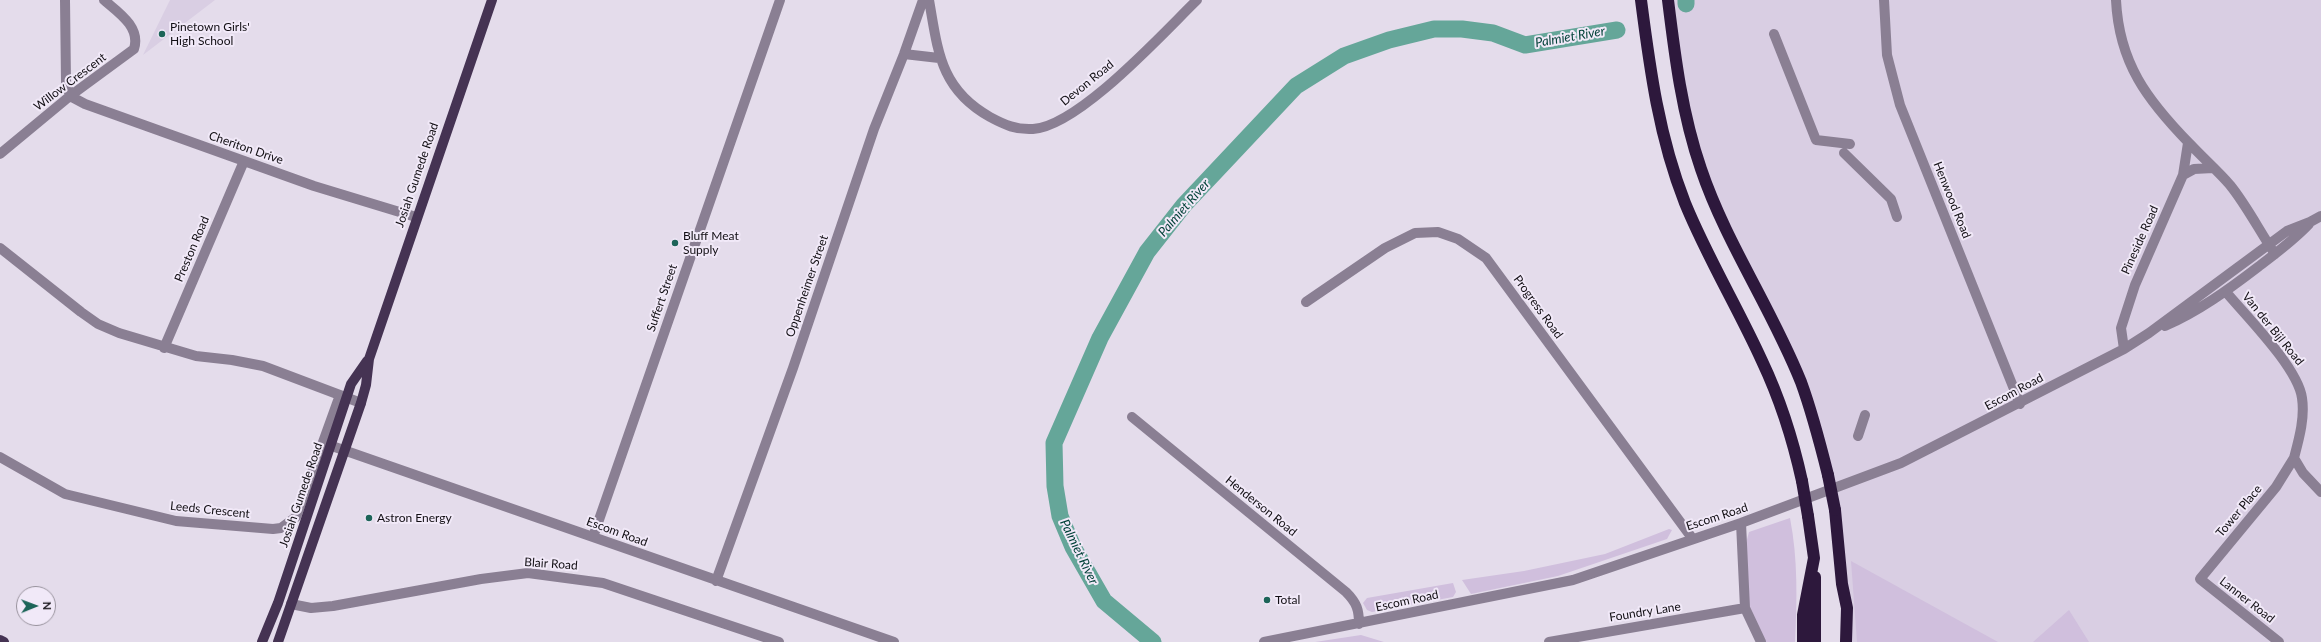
<!DOCTYPE html>
<style>
body{margin:0}
#map{position:relative;width:2321px;height:642px;overflow:hidden;background:#e4dceb;font-family:Lato,sans-serif}
canvas{display:block}
.north{position:absolute;left:16px;top:586px;width:40px;height:40px;box-sizing:border-box;background:#f1e9f8;border:1px solid #98929d;border-radius:50%;rotate:89deg;font-size:11px;font-weight:700;line-height:16px;text-align:center;color:#120f14}
.north::after{content:'';display:block;margin:auto;width:14px;height:18px;background:#1c6458;clip-path:polygon(50% 0,100% 100%,50% 72%,0 100%)}
</style>
<div id="map">
<canvas width="2321" height="642"></canvas>
<div class="north">N</div>
</div>
<script>
const ctx = document.querySelector('canvas').getContext('2d');
ctx.lineJoin = 'round';
function paint(path, color) { ctx.fillStyle = color; ctx.fill(path, 'evenodd'); }
function stroke(path, color, width, dash) { ctx.strokeStyle = color; ctx.lineWidth = width; ctx.lineCap = dash ? 'butt' : 'round'; ctx.setLineDash(dash || []); ctx.stroke(path); }
function label(font, color, halo, rows, align = 'center') {
  ctx.font = font + ' Lato,sans-serif'; ctx.lineWidth = 4; ctx.setLineDash([]); ctx.textBaseline = 'middle'; ctx.strokeStyle = halo; ctx.fillStyle = color; for (const [text, x, y, turn = 0] of rows) {
    ctx.save(); ctx.translate(x, y); ctx.rotate((+turn || 0) * Math.PI / 180); ctx.textAlign = isNaN(turn) ? turn : align; if (halo) ctx.strokeText(text, 0, 0); ctx.fillText(text, 0, 0); ctx.restore();
  }
}
const built = new Path2D(`
 M170,0H215L143,55L169,2Z
 M1669,0H2321V642H1847L1848,608L1816,425L1702,169Z`);
const green = new Path2D(`
 M1790,518C1798,559 1797,600 1795,642H1761L1750,618L1742,558L1749,532Z
 M1669,529L1672,530L1667,539L1558,576L1471,594L1462,580L1524,571L1605,554Z
 M1851,561L1998,642H1857Z
 M1453,583L1456,592L1453,597L1372,612L1367,610L1363,603L1367,598Z
 M2069,610L2089,642H2033Z
 M1361,635L1384,642H1315Z`);
const river = new Path2D(`
 M1686,4V0
 M1153,642L1104,601L1073,547L1060,516L1055,486L1054,443L1100,338L1147,252L1184,205L1296,86L1344,56L1389,40L1434,29H1462L1493,33L1525,45L1617,30`);
const minor = new Path2D(`
 M65,0L66,82L70,96
 M929,0C938,51 940,89 990,117C1005,125 1016,130 1033,129C1079,126 1163,33 1197,0
 M1884,0L1887,55L1900,105L2020,404
 M2116,0C2119,63 2147,100 2190,144C2203,158 2218,171 2230,185C2247,206 2260,232 2275,254
 M1774,34L1816,140L1850,144
 M904,54L939,58
 M70,96L85,104L314,186L416,217
 M1844,153L1891,199L1897,217
 M0,154L70,96L134,49C141,27 118,12 104,0
 M2183,175L2188,143
 M0,248L81,312L98,324L119,333L196,356L232,360L263,366L361,403
 M2226,292C2247,317 2298,368 2302,398C2305,418 2299,439 2294,458L2303,473L2321,492
 M1306,302L1385,248L1415,233L1438,232L1458,239L1486,258L1692,538
 M2165,326C2199,311 2228,290 2258,267C2276,253 2293,241 2309,224
 M164,348L244,161
 M2124,349L2121,328L2135,285L2183,175L2194,169L2213,168
 M1132,417L1346,592C1357,603 1359,610 1359,624
 M1858,436L1865,415
 M332,446L894,642
 M0,457L65,494L176,521L273,529L281,528L296,517L340,395
 M1741,523L1745,608L1761,642
 M593,537L780,0
 M716,581L793,368L874,129L904,54L923,0
 M291,604L311,608L333,606L481,579L528,573L603,583L779,642
 M1264,642L1573,580L1741,523L1901,463L2124,349L2149,333L2287,231L2310,222L2321,216
 M1549,642L1745,608
 M2279,642L2200,579L2276,487L2294,458`);
const major = new Path2D(`
 M0,640L4,642
 M262,642L278,603L351,384L367,361
 M278,642L361,403L366,385L369,359L492,0`);
const highway = new Path2D(`
 M1641,0C1650,70 1659,137 1685,203C1707,257 1738,308 1762,361C1780,399 1793,440 1802,481
 M1668,0C1675,57 1682,114 1701,169C1726,243 1772,309 1801,382C1812,412 1820,443 1828,475
 M1835,510L1842,584L1847,608L1846,642
 M1815,577V642
 M1803,642V615L1814,558L1808,516`);
const highwayBridge = new Path2D(`
 M1828,475L1835,510
 M1802,481L1808,516`);
const markers = [
 [162,34,4,"#1c6458"],
 [675,243,4,"#1c6458"],
 [369,518,4,"#1c6458"],
 [1267,600,4,"#1c6458"]
];
const poiNames = [
 ["Pinetown Girls'",170,27],
 ["High School",170,41],
 ["Bluff Meat",683,236],
 ["Supply",683,250],
 ["Astron Energy",377,518],
 ["Total",1275,600]
];
const streetNames = [
 ["Willow Crescent",70,82,-37],
 ["Devon Road",1087,83,-39],
 ["Cheriton Drive",246,148,19],
 ["Josiah Gumede Road",417,175,-71],
 ["Henwood Road",1952,200,68],
 ["Pineside Road",2140,240,-66],
 ["Preston Road",192,249,-67],
 ["Oppenheimer Street",807,286,-71],
 ["Suffert Street",662,298,-71],
 ["Progress Road",1538,307,54],
 ["Van der Bijl Road",2273,329,51],
 ["Escom Road",2014,392,-28],
 ["Josiah Gumede Road",301,495,-71],
 ["Henderson Road",1261,506,39],
 ["Leeds Crescent",210,510,6],
 ["Tower Place",2239,511,-50],
 ["Escom Road",1717,517,-18],
 ["Escom Road",617,532,20],
 ["Blair Road",551,564,4],
 ["Lanner Road",2247,600,38],
 ["Escom Road",1407,601,-12],
 ["Foundry Lane",1645,612,-9]
];
const waterNames = [
 ["Palmiet River",1570,37,-10],
 ["Palmiet River",1184,208,-49],
 ["Palmiet River",1079,552,64]
];
paint(built, '#d9cee3');
paint(green, '#d0bfdd');
stroke(river, '#65a699', 17);
stroke(minor, '#8a7f93', 10);
stroke(major, '#453353', 10);
stroke(highway, '#2d183c', 12);
stroke(highwayBridge, '#2d183c', 12);
for (const [x, y, r, color] of markers) { const dot = new Path2D(); dot.arc(x, y, r, 0, 2 * Math.PI); ctx.fillStyle = color; ctx.fill(dot); stroke(dot, '#f1e9f8', 1.5); }
label('12px', '#120f14', '#f1e9f8', poiNames, 'left');
label('12px', '#120f14', '#f1e9f8', streetNames);
label('italic 13px', '#034239', '#f1e9f8', waterNames);
</script>
